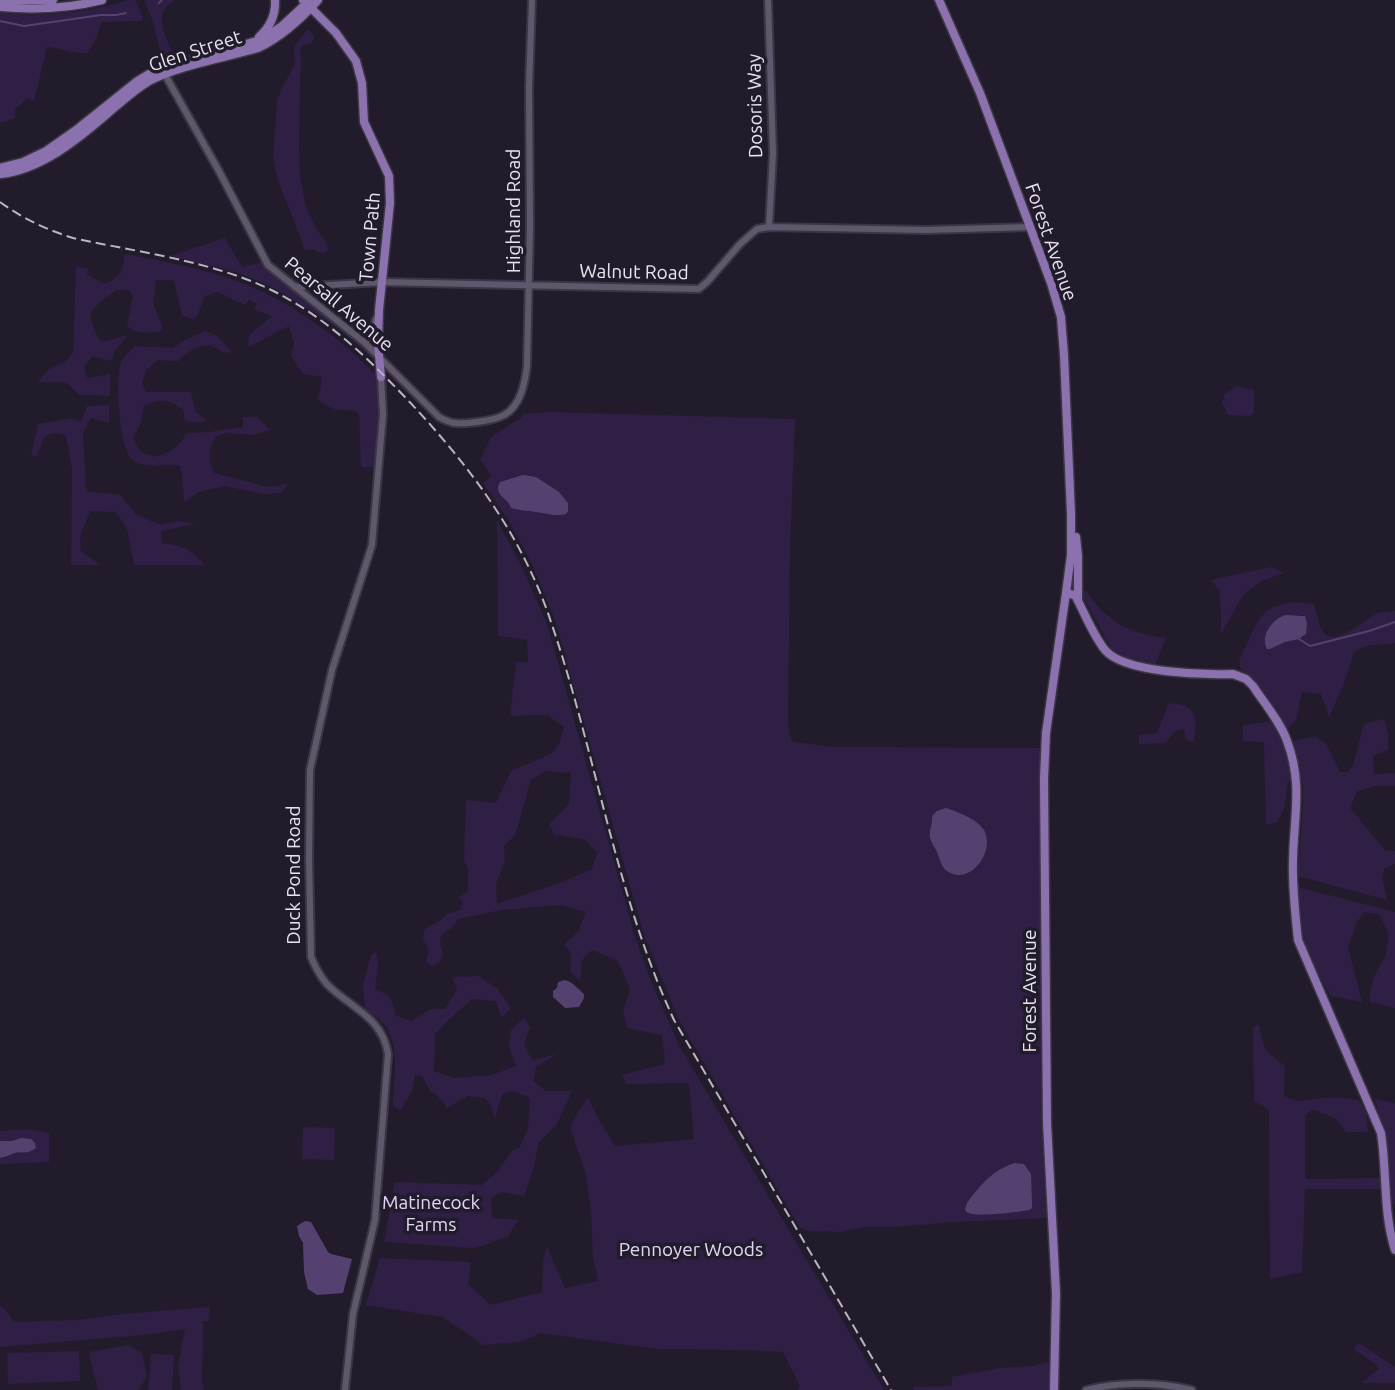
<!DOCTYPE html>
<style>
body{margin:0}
canvas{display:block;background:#221b2c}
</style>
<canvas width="1395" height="1390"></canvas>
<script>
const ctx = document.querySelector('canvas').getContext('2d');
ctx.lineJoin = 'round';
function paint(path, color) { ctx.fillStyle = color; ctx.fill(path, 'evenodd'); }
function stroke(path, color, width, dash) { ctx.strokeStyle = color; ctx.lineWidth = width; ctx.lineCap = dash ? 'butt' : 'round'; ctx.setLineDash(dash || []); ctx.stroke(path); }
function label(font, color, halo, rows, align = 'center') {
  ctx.font = font + ' Ubuntu,sans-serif'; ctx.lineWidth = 7; ctx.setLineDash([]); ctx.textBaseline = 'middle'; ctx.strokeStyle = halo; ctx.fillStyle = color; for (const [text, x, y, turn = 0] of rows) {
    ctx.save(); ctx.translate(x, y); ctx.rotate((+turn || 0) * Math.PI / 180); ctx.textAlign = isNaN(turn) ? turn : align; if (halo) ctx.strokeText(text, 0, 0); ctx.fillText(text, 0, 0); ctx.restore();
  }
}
const green = new Path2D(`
 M128,0H135L143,17L142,21L101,22L97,37L88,53C71,54 63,48 47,47L34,101L27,98L15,109V118L0,123V13C42,17 88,13 128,0Z
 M144,0H175C172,2 168,4 166,7C155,20 169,43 174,56L170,62L164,61L162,58L152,19Z
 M307,30L312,33L314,37L312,43L302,45C298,54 303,63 300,73L299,147L300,178L306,208L316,228L327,244L328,249L326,252C321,254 317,253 314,249L305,250L303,248V244L277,178L273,157L277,100L284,84L295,65L294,49L296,44Z
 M225,238L242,267L266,261L367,345L376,358H372L337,327L270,286L236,272L170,256Z
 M125,254C152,259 178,264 204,271C271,287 330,328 377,376L380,413L375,467H361L359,414L354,411L334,409L316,399L320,392L322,377L303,374L291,356L294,343L289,326L248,347L249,335L272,316L253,309L257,304L249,299L245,305L217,292L204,297L198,314L194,319L182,316L174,280H156L153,304L163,328L160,332C149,333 135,334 127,326L133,296L129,290H116L100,302L90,313C92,325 94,333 102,342L128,335L115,351L111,361L93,356L84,366L87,378L110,374V396L79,395L66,382H38L48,370L66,361L73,352L76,267L88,268L87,275L105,284C122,275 122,273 125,254Z
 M205,331L217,336L232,352L223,353C207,337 191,349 178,361L158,360L146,370L142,384L147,392H191L196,412L207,420L200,423L185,421L183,410C170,399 159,398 144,406L140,425L133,438L140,451L154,457C172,452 177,449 187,433L210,432L243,427V417H258L270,430L253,435L228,433L216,436C208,449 207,459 214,473L268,487L288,484L281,493L264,494L224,486L199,492L184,502L182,476L180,466C165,462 145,471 132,459C119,448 115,379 121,363C124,356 130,351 135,346L173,348L183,341Z
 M1237,386L1254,390V413L1251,416L1228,415L1222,403L1225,394Z
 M109,405V423L91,418L83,433L86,491L121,495L135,514L160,525L180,521L195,524L161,531L162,543C186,547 187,547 205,565H134L127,529L116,512L90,511L80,536L81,551L100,565H71L72,469L66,435L53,433L44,437L37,456L31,455L38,424L73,418L81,422L87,406Z
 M547,412L795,419L790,547L788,722L791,740L794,742L834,747L1043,748V1122L1047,1218L954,1222L895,1227H864L840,1232L810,1231L800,1228L678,1018L644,935L555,620L532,564L510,523L483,483L491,476L480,459L491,437L522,417L523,414Z
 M497,521L520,563L547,624L635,937L651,981L678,1044L884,1390H798L800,1386L783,1352L745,1350L657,1349L540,1333L521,1342L482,1345L468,1334L442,1317L366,1305L380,1258L471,1262L468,1284L491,1305L542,1292L543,1260L547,1247L565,1288L598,1281L593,1257L591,1212L585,1171L570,1128L578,1112L588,1098L598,1118L615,1146L694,1139L689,1083L627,1084L622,1075L665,1064L662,1035L627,1028L623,1011L630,989L618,961L592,950L582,960L580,981L570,971L571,952L564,944L578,932L586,912L561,905L501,910L458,919L453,927L441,935L440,945C444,951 443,954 441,961L434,966L429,964L426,961L429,951L423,939L424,931L427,927L437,923L447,914L460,910L463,902L457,897L461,896L468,891V868L464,861L466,800L496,803L511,771L551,754L560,742L564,727L547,715L510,716L516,662H528L527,640L498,636ZM546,771L571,773L569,804L549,824L554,834L586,840L597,853L592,869L560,883L497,904L496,884L505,861L504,846L515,835L531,780Z
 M1271,567L1284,573L1261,581L1243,595L1221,634V613L1219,590L1211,580Z
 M1083,591H1087C1106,622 1131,634 1166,638L1155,665L1130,659L1113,651L1082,595Z
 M1294,602L1314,604C1317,612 1318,629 1327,635C1339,644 1367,618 1378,613C1383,611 1390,612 1395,611V643L1366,646L1354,652L1344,683L1329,717L1321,694L1302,692L1296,720L1287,729L1283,726L1256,683L1241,670L1239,661C1246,648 1255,620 1267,611C1275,605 1285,604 1294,602ZM1285,615H1304V637L1285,642L1270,649Z
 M1169,703C1174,704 1183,704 1187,707C1199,713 1195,731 1194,742L1186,740L1184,729L1177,730L1165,743L1139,744V735L1157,733Z
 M1384,719L1388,733V750L1373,756L1374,774L1395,773V786H1375L1357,791L1350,808L1385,850L1395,851V864L1385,868L1382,877L1387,900L1298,876L1303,804V786L1293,741L1315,736L1326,744L1340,772H1348L1353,765L1364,724Z
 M1272,721L1283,739L1294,779L1288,782L1284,809L1277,822L1266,825L1264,742L1243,741V725Z
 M1297,887L1395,912V1008L1370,1002V992L1374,977L1386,955L1389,935L1379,914L1364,912L1357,922L1348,947L1362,1002L1331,996C1320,977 1307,957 1302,936C1297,920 1298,903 1297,887Z
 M376,952L378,964L375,989C392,997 392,997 395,1015L411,1021L431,1009H445L457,990L452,977L479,976L498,989L511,1009L501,1017L496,1001L472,999L447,1021L435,1034L434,1071L454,1078L492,1075L516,1066L509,1047L511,1030L524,1018L530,1027L524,1044L532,1061L557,1054L536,1067L533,1081L546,1091H572L557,1124L539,1142L533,1170L524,1196L502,1192L491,1198L492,1218L518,1220L508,1236L488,1244L473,1248L384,1242L395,1182L482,1185L497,1172L513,1150L519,1148L528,1129L530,1098L513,1091L502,1094L495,1119L490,1104L485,1098L468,1096L447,1108L437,1095L430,1091L422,1076L415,1075L412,1090L401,1110L393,1106C393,1078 402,1047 383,1023C378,1018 371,1013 365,1009L363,985L371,956Z
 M1259,1025C1263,1050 1265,1051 1285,1066L1284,1096L1296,1101L1337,1097L1359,1100L1366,1112L1368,1132H1346L1335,1118L1312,1109L1305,1116V1179L1383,1178L1382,1189H1305L1302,1272L1270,1279L1269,1110L1254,1101L1253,1027Z
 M1375,1099L1395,1103V1204H1392L1388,1148Z
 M303,1127L335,1128L334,1160L302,1159Z
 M27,1129L49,1133V1162L0,1164V1158C14,1157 16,1149 21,1138L12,1141H0V1131Z
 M0,1306L9,1314L13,1322L78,1320L121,1314L210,1307L209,1321H203L202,1381L204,1390H181L178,1367L185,1329L154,1334L0,1347Z
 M1359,1343L1395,1367V1383H1361L1379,1369L1377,1365L1353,1349Z
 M128,1345L142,1353L147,1376L139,1390H98L89,1354L90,1352Z
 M79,1351L80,1381L8,1384L7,1353Z
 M151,1354L174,1355L172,1390H148Z
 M1048,1362L1050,1365L1049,1390H914L913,1387L952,1386V1377L1000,1368L1033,1366Z`);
const water = new Path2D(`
 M523,475L536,477L559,492L568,503V511L566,514C555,517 547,513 535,512C527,510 520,511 511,508C509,499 498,498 498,487L500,482Z
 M1285,615L1305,616L1307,623L1306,634L1299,639L1285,642L1270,649H1267C1260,635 1272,620 1285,615Z
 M946,808C958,812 977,819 984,830C996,851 970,887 947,871C941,867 940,859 937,852C935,847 931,843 930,837C929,830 933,823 932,816L937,811Z
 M565,980C573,982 578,989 584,994V998L579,1007L565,1008L553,997V991L557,988L558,982Z
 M21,1138L31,1139L35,1143L36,1148C26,1155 24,1151 15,1153C9,1155 7,1157 0,1158V1141H12Z
 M1015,1163L1024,1164L1031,1174L1032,1204V1208L1029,1210C1019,1212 977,1217 969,1213C967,1213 966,1211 965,1209L967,1203C980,1185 994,1169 1015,1163Z
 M305,1221L311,1222L328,1252L331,1254L352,1259L343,1293L317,1295L308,1289L304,1272L303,1243L299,1236L297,1226Z`);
const stream = new Path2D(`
 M159,3L162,0
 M0,21L24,26L101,15H116L126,13
 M1299,639L1310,646L1369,631L1395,622`);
const minor = new Path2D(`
 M768,0L773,153L769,227
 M163,71L220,173L268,265L365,343L439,417C452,425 462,424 477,422C485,421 497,419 504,415C521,406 525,382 527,366L530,225L529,87L532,0
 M295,287L382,282L699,289L708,281L740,244L757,229L769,227L926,230L1030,227
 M365,343L372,333L376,319
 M345,1390L353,1314L375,1220L388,1054C383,1020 356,1010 332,989C322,981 316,969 311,957L309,858L310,770L332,670L372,545L383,414L381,377
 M1086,1390C1120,1382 1157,1382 1192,1390`);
const major = new Path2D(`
 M0,0H53
 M303,0L336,33L356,61L362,83L364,122L389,176L390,203L379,310L378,344L381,377
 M939,0L980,93L1051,283L1061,317L1064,355L1071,514V555L1066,593L1074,595L1076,597C1085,614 1093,635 1105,650C1124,673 1204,675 1233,674L1246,679L1253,686C1264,703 1280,721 1287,741C1303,783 1294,816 1293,859C1292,886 1295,913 1298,940L1381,1133C1387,1171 1383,1213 1395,1250
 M0,7C33,10 70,8 102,0
 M259,37C270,27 276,15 275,0
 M0,168L23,162L46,151L76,130L136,82L149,74L176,64L260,40L282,26L308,2
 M0,174C40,170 77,140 107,114C120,103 134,90 149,81C180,65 224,58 258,48C281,37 301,19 318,0
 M1076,537L1078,556V601
 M1054,1390L1056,1293L1047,1123L1044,779L1046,733L1066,593`);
const rail = new Path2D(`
 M0,202C22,218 47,230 73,238C137,252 205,260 265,287C319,312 362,352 403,395C466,461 522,534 551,622C596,753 615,893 674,1020L891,1390`);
const streetNames = [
 ["Glen Street",195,51,-18],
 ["Dosoris Way",755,106,-91],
 ["Highland Road",514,211,-90],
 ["Town Path",370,237,-85],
 ["Forest Avenue",1051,242,71],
 ["Walnut Road",634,272,1],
 ["Pearsall Avenue",339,304,40],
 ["Duck Pond Road",294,875,-90],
 ["Forest Avenue",1030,991,-90]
];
const parkNames = [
 ["Matinecock",431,1203],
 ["Farms",431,1225],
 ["Pennoyer Woods",691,1250]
];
paint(green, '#2f1f44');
paint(water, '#54416f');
stroke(stream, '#54416f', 2);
stroke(minor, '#3b3644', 10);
stroke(major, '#3b3644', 11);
stroke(minor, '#5f586c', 6);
stroke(major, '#8b72ae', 8);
stroke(rail, '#bab5c2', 2, [10, 5]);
label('19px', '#e7e3ef', '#221b2c', streetNames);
label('19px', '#e2d6f5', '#221b2c', parkNames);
</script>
